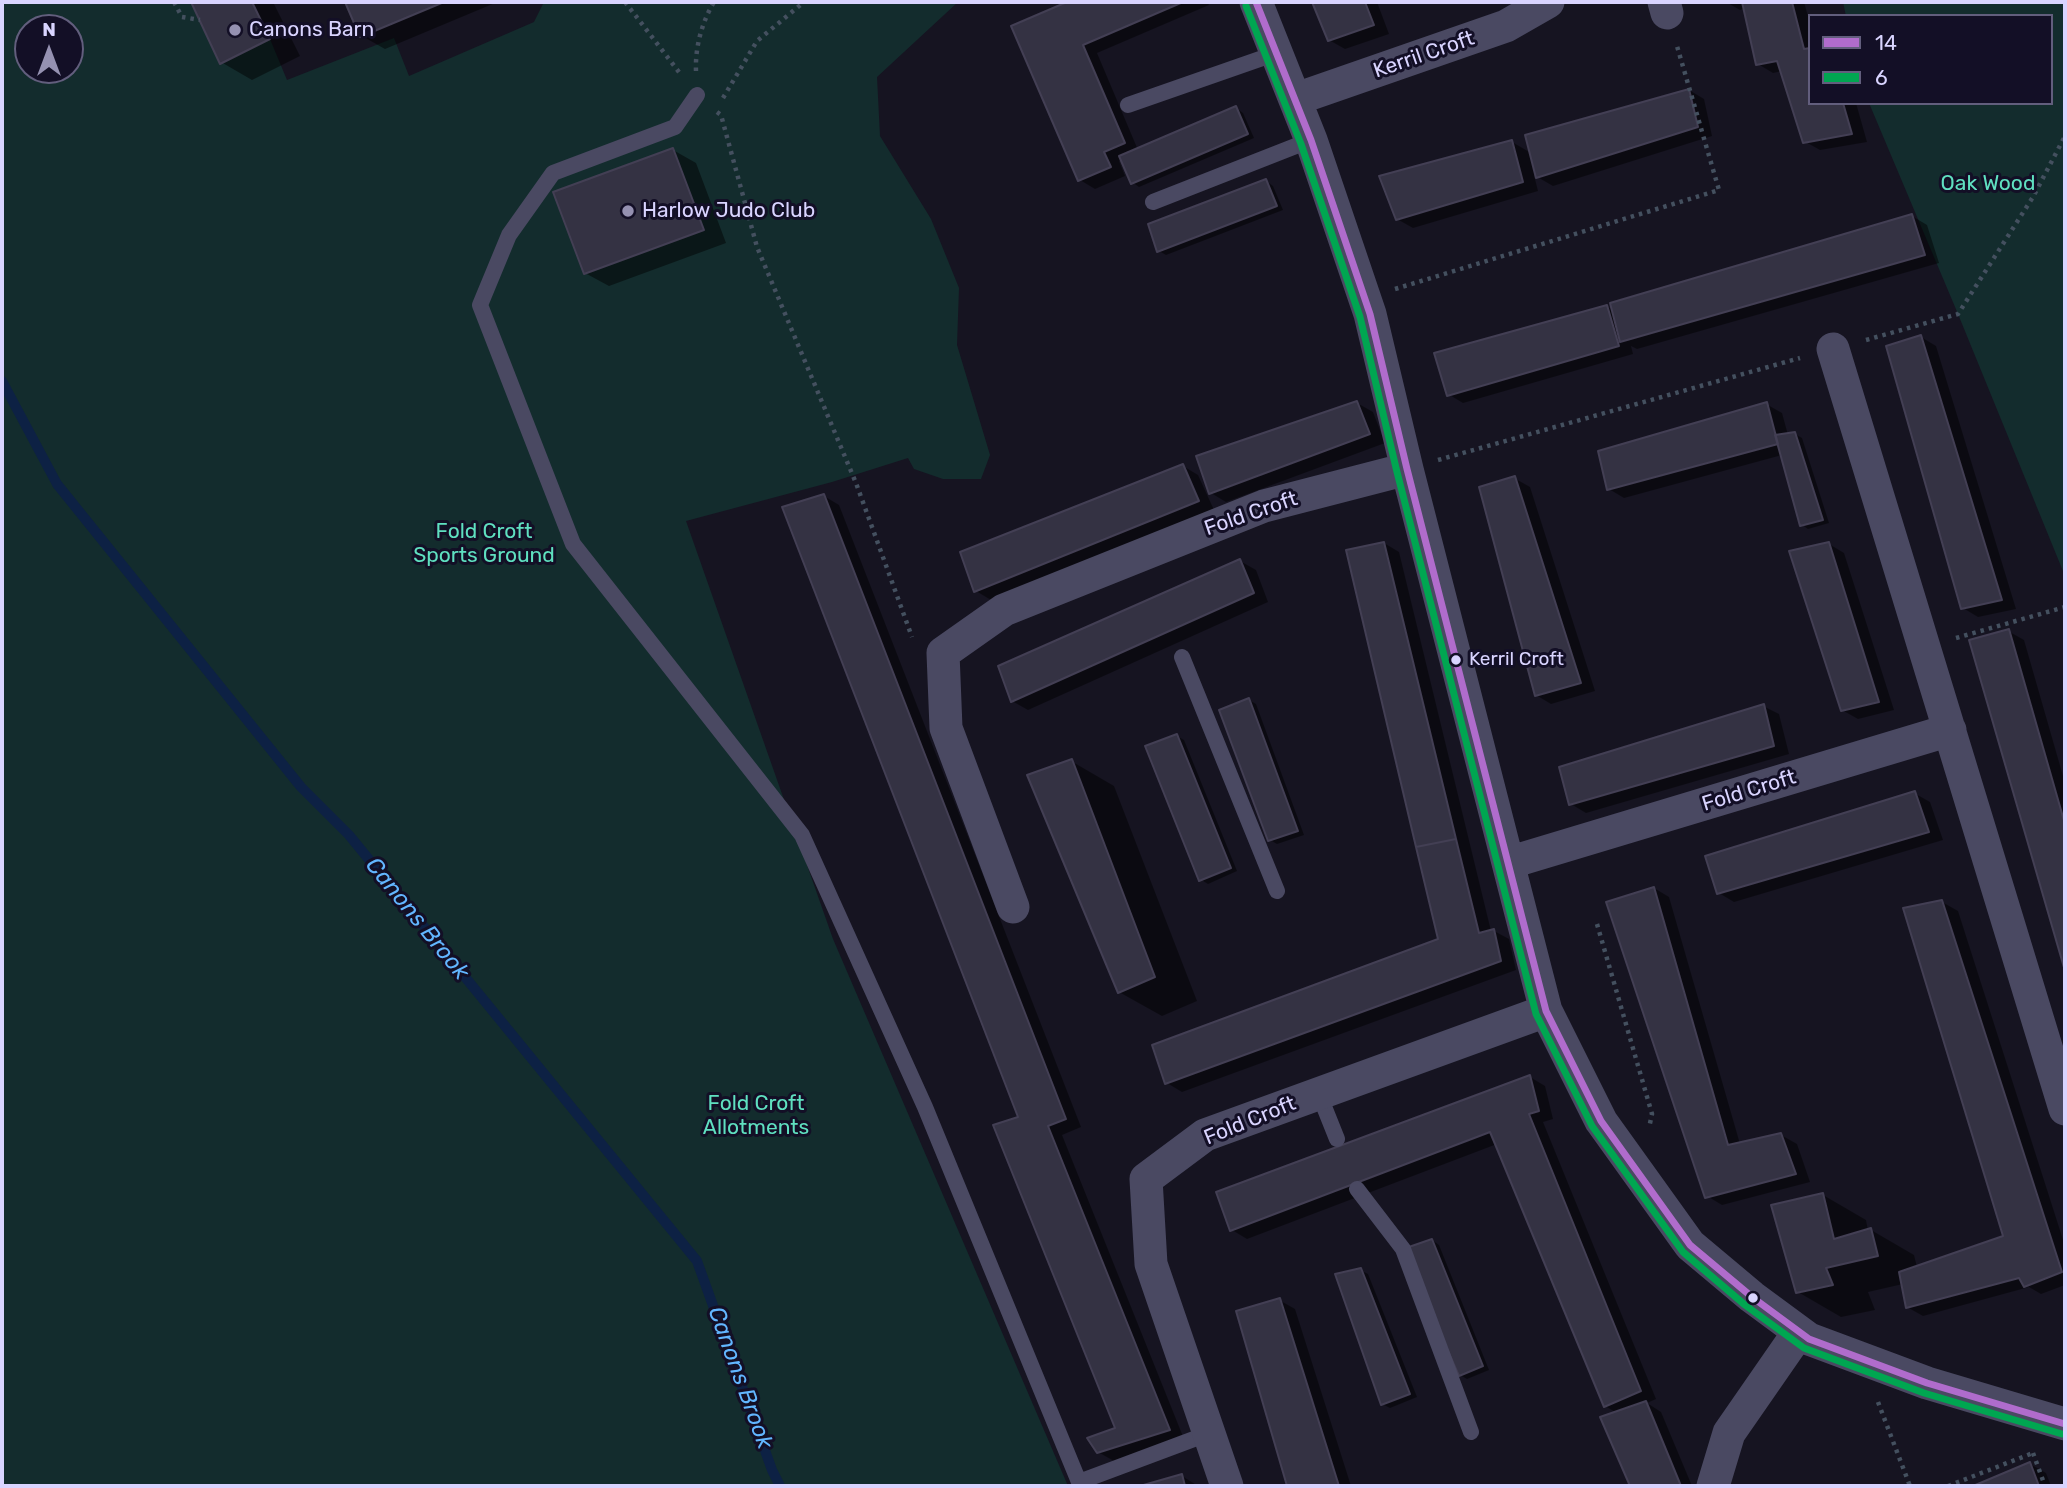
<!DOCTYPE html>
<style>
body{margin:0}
#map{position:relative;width:2067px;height:1488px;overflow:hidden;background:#161421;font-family:Rubik,sans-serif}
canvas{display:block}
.frame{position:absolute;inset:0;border:4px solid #d9d4ff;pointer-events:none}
.legend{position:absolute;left:1808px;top:14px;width:245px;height:91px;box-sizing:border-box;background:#130f26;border:2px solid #625e7d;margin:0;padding:9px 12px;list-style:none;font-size:21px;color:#d9d4ff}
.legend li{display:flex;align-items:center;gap:14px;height:35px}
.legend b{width:35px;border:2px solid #625e7d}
.north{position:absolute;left:14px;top:14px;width:70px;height:70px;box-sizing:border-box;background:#130f26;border:2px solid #625e7d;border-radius:50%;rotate:0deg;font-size:19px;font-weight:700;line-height:28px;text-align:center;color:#d9d4ff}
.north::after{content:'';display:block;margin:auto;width:24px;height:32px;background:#9591b1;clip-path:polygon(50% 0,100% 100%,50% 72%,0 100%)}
</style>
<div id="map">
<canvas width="2067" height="1488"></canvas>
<div class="frame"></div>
<ul class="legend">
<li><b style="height:9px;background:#b06ccc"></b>14</li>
<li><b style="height:9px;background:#00a651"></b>6</li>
</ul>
<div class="north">N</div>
</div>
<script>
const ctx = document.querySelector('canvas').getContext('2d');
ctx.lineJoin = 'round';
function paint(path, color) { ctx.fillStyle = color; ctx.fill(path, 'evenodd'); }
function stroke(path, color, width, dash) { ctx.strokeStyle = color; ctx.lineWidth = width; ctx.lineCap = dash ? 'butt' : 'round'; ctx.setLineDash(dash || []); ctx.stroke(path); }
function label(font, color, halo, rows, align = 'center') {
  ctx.font = font + ' Rubik,sans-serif'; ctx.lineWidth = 6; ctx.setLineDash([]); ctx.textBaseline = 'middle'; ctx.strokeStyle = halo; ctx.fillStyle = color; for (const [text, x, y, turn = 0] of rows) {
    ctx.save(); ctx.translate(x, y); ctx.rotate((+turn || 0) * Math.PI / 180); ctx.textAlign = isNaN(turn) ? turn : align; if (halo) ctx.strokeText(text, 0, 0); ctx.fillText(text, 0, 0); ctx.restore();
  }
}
const green = new Path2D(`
 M2,2H191L220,63L270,39L287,80L394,38L409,76L534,22L544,2H958L877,77L880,136L931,219L959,288L957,345L990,455L981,479H943L914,469L908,458L832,482L686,521L833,939L1068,1486H2ZM28,28H70V70H28Z
 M1843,2H2065V576L1958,314L1869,103H2051V16H1846Z`);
const shadow = new Path2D(`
 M193,2H273L300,56L252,80L221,62Z
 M347,2H495V3L385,49L362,36Z
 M1072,2H1207L1209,5L1097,53L1138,150L1236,108L1243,113L1254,138L1139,187L1132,182L1122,159L1119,161L1125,176L1095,189L1080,180L1013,27Z
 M1314,2H1377L1389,34L1345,49L1329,40Z
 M1726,2H1804L1810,23V103H1856L1867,142L1820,150L1804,141L1782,71L1773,73L1758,64L1745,8L1740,10Z
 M1689,90L1704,99L1712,136L1553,186L1534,175L1538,191L1413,228L1397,219L1512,142L1531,153Z
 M673,150L696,163L726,243L609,286L585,273Z
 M1266,181L1273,186L1283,210L1166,255L1159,251Z
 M1912,216L1927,225L1939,263L1637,349L1631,346L1633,354L1463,403L1448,394L1607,307L1614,310Z
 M1921,337L1936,346L2016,609L1978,617L1963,608Z
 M1357,403L1373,412L1385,443L1226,502L1211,493Z
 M1766,404L1782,413L1788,435L1795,434L1802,438L1829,523L1808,529L1801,524L1782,455L1624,498L1609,489Z
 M1183,466L1198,475L1214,510L991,600L976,591Z
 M1514,478L1530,487L1595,691L1551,704L1536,695Z
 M824,496L839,505L1081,1127L1062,1135L1184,1439L1114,1461L1098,1452L1118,1429Z
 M1384,543L1399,552L1491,931H1494L1509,939L1516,970L1182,1092L1167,1083L1440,940Z
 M1829,544L1844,553L1894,710L1858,719L1842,710Z
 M1240,561L1256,570L1268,602L1028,710L1012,701Z
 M2008,631L2024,640L2065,783V966L1971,641Z
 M1249,700L1256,704L1304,835L1277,844L1270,840Z
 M1763,706L1779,714L1789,754L1586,813L1571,804Z
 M1177,736L1184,740L1237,871L1208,884L1200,879Z
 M1071,761L1114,786L1197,1001L1162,1016L1119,992Z
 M1914,793L1930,802L1943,840L1734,902L1719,893Z
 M1654,888L1669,897L1740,1144L1781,1135L1797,1144L1810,1182L1722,1205L1707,1196Z
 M1942,902L1958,911L2065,1246V1285L2041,1294L2029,1287L1923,1316L1907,1307L1903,1284L1868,1292L1875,1310L1841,1317L1798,1292L1823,1195L1866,1220L1868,1231L1871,1230L1914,1255L1917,1267L2005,1237Z
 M1530,1077L1545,1086L1553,1119L1543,1122L1656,1399L1647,1403L1661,1412L1692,1486H1632L1603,1418L1617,1413L1605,1406L1497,1144L1247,1239L1232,1230Z
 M1432,1240L1439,1245L1489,1370L1467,1379L1460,1375Z
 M1360,1270L1368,1274L1417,1397L1390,1408L1382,1404Z
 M1279,1300L1295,1309L1351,1486H1289L1238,1312Z
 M2030,1464L2046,1473L2051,1486H1978Z
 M1182,1476L1198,1486H1146Z`);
const stream = new Path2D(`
 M2,381L57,484L301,787L349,835L697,1261L772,1470L780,1486`);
const building = new Path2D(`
 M191,2H252L270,39L220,64Z
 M345,2H444L360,37Z
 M1067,2H1183L1083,45L1125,143L1104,152L1111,167L1078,181L1011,26Z
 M1312,2H1365L1374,25L1328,41Z
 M1742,2H1792L1804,49L1810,48V103H1843L1852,134L1803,143L1777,61L1756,65Z
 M1689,89L1698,127L1536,178L1525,135Z
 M1236,106L1248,134L1131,184L1119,156Z
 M1512,140L1523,182L1396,220L1379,176Z
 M673,148L704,230L584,274L553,192Z
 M1266,179L1277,206L1157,252L1148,224Z
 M1912,214L1925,255L1620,342L1610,303Z
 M1607,305L1619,346L1447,396L1434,353Z
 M1921,335L2002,600L1961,609L1886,346Z
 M1357,401L1370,434L1209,494L1196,456Z
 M1767,402L1778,444L1607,490L1598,451Z
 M1795,432L1823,520L1800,526L1775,435Z
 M1183,464L1199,501L974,592L960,552Z
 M1515,476L1581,683L1535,696L1479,487Z
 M824,494L1066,1119L1048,1126L1170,1430L1097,1453L1087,1438L1115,1428L993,1125L1018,1117L782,507Z
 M1384,542L1456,839L1416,847L1346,550Z
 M1829,542L1879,702L1841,711L1789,551Z
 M1240,559L1254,593L1011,702L998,666Z
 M2009,629L2065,824V971L1969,640Z
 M1249,698L1298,831L1268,841L1219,710Z
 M1764,704L1774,746L1569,805L1559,767Z
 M1177,734L1231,868L1199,881L1145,746Z
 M1072,759L1155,977L1118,993L1027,775Z
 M1915,791L1929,832L1717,894L1705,856Z
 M1456,839L1479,933L1494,929L1501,961L1165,1084L1152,1045L1438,939L1416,847Z
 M1654,887L1728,1145L1781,1133L1796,1174L1705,1198L1606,902Z
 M1942,900L2062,1272L2024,1287L2019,1278L1906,1308L1899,1272L2003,1236L1903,908Z
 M1530,1075L1539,1111L1529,1114L1641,1391L1604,1407L1490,1132L1230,1231L1216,1192Z
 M1823,1193L1834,1239L1871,1228L1878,1256L1826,1268L1833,1285L1796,1293L1771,1205Z
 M1432,1239L1483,1366L1459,1376L1403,1249Z
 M1361,1268L1410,1394L1381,1405L1335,1274Z
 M1280,1298L1339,1486H1287L1236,1311Z
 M1646,1401L1681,1486H1630L1600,1417Z
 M2030,1462L2039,1486H1973Z
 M1182,1474L1185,1486H1140Z`);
const path = new Path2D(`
 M174,2L182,17L200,20
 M625,2L682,76
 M696,71C695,47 702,22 714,2
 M723,98L757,41L804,2
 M717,112L721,115L757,247L856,483L912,637
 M1395,289L1719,190L1677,46
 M1866,340L1958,314L2033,197L2065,136
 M1438,460L1800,358
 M1956,638L2065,607
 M1597,924L1652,1114L1649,1128
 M1878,1402L1910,1486
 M2033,1453L2045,1486
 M1948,1486L2033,1453`);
const service = new Path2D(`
 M697,95L675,127L553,173L509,235L480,305L573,544L802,835L925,1107L1079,1482L1210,1433
 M1128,105L1277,53
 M1153,202L1311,140
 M1182,657L1277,891
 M1319,1094L1337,1139
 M1357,1189L1403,1249L1471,1432`);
const minor = new Path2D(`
 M1256,2L1311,140L1370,314L1407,469L1546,1011L1601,1121L1690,1245L1752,1297L1809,1339L1927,1383L2065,1424
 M1664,2L1667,13
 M1296,99L1506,26L1548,2
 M1833,349L2065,1109
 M1508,863L1950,730
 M1013,907L946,728L943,653L1004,610L1264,506L1407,469
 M1227,1486L1151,1264L1146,1179L1205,1135L1546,1011
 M1713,1486L1729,1433L1799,1332`);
const bus1 = new Path2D(`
 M1256,2L1311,140L1370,314L1407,469L1546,1011L1601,1121L1690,1245L1752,1297L1809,1339L1927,1383L2065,1424`);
const bus2 = new Path2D(`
 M1246,6L1301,144L1360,317L1397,472L1536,1014L1592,1126L1683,1252L1745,1305L1804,1348L1924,1393L2062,1434`);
const markers = [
 [235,30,7,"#9591b1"],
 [628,211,7,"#9591b1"],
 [1456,660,6,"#d9d4ff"],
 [1753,1298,6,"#d9d4ff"]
];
const busNames = [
 ["Kerril Croft",1469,660]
];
const poiNames = [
 ["Canons Barn",249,30],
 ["Harlow Judo Club",642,211]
];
const streetNames = [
 ["Kerril Croft",1424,55,-19],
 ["Fold Croft",1251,514,-19],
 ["Fold Croft",1749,791,-17],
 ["Fold Croft",1250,1121,-22]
];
const parkNames = [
 ["Oak Wood",1988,184],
 ["Fold Croft",484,532],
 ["Sports Ground",484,556],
 ["Fold Croft",756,1104],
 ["Allotments",756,1128]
];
const waterNames = [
 ["Canons Brook",417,919,51],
 ["Canons Brook",740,1378,70]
];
paint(green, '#132c2d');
paint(shadow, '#0007');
stroke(stream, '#0d2144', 10);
paint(building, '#343243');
stroke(building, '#433f54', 2);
stroke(path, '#44505f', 4.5, [3.5, 5]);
stroke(service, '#4a4962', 16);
stroke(minor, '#4a4962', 33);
stroke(bus1, '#b06ccc', 7);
stroke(bus2, '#00a651', 7);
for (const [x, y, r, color] of markers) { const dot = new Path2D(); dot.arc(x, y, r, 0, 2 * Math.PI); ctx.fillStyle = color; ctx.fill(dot); stroke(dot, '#130f26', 2.5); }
label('19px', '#d9d4ff', '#130f26', busNames, 'left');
label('21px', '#d9d4ff', '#130f26', poiNames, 'left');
label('21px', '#d9d4ff', '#130f26', streetNames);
label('21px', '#5fe0c0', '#130f26', parkNames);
label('italic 23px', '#62b6ff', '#130f26', waterNames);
</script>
